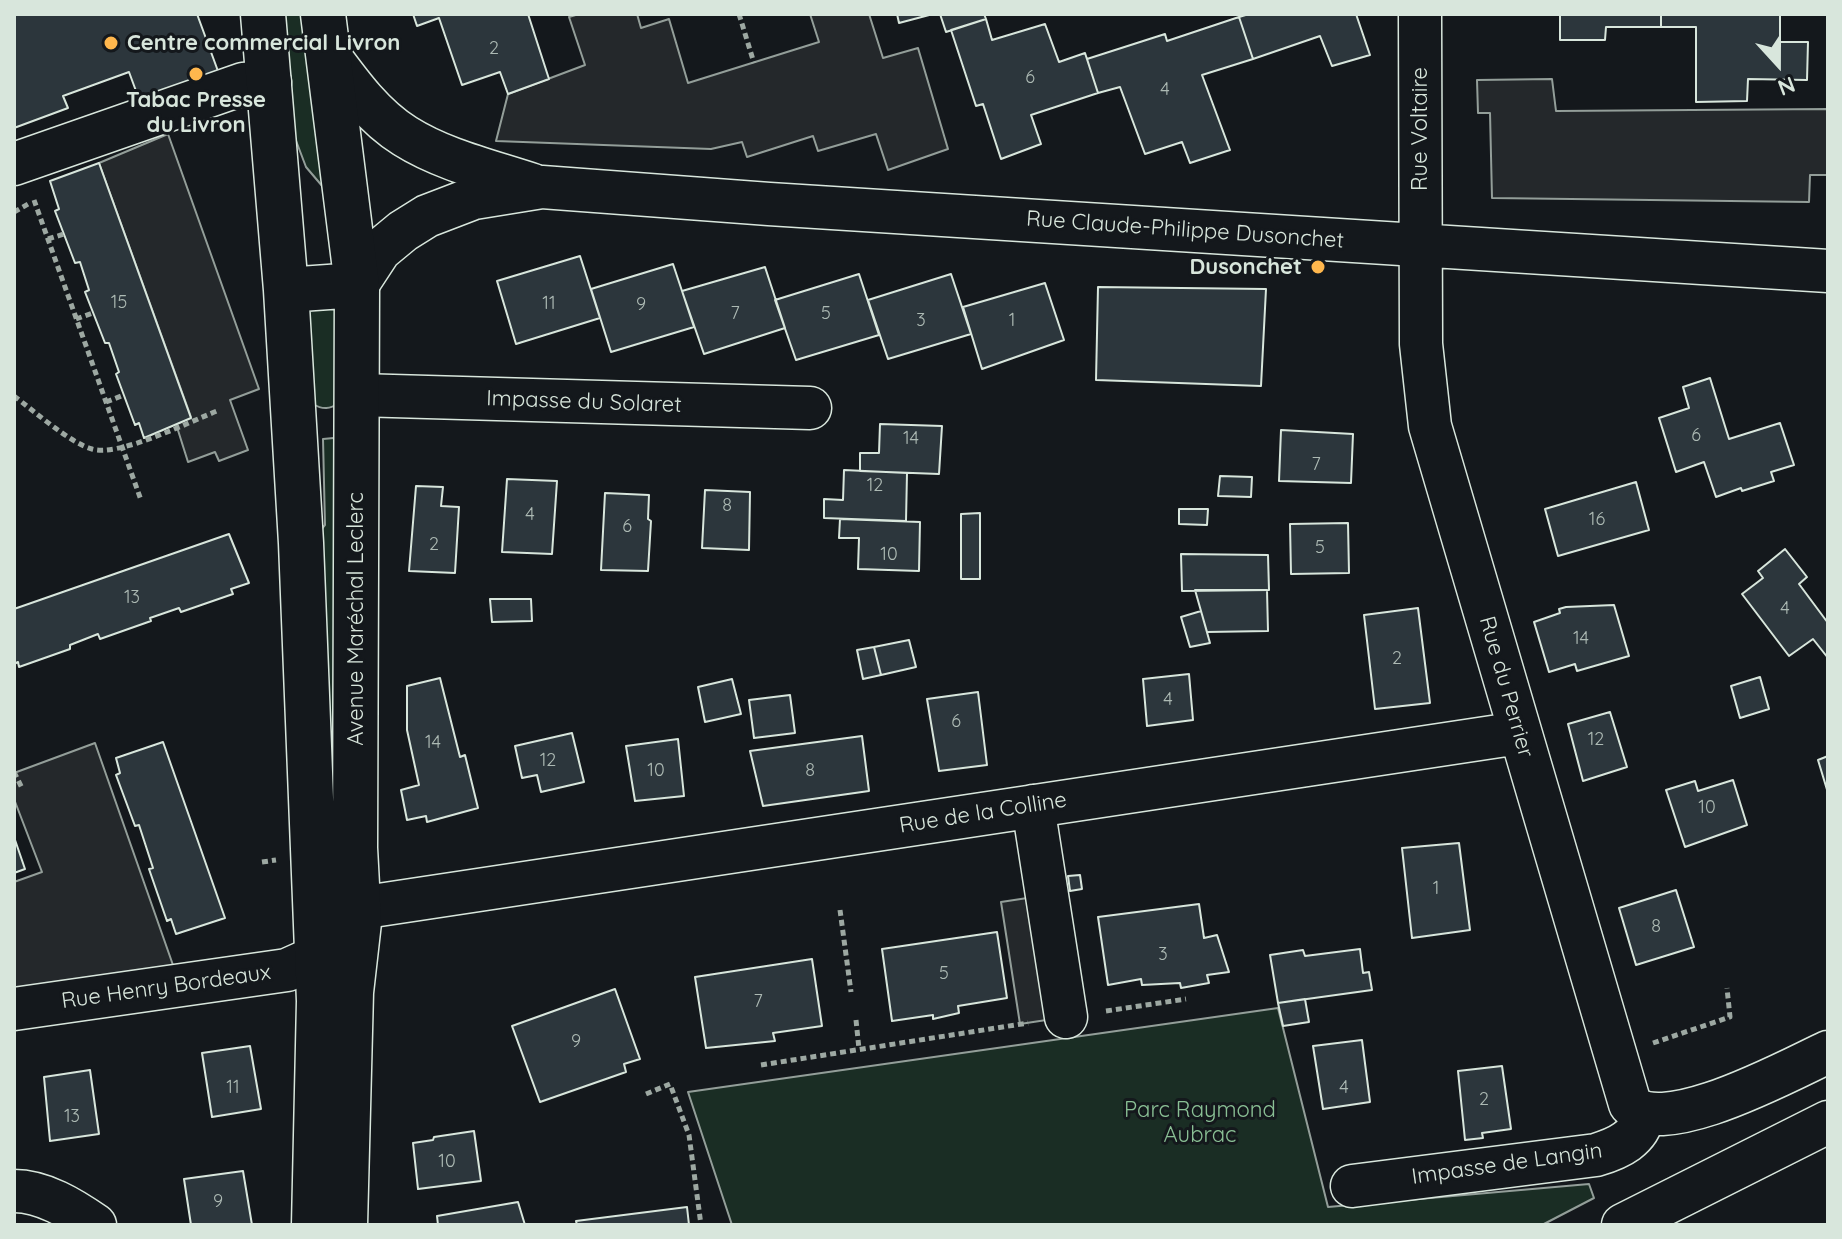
<!DOCTYPE html>
<meta charset="utf-8">
<style>
body{margin:0}
#map{position:relative;width:1842px;height:1239px;overflow:hidden;background:#14181c;font-family:Quicksand,sans-serif}
canvas{display:block}
.frame{position:absolute;inset:0;border:16px solid #d8e6dc;pointer-events:none}
.north{position:absolute;left:1738px;top:24px;width:80px;height:80px;-webkit-text-stroke:6px #14181c;paint-order:stroke;rotate:159deg;font-size:22px;font-weight:700;line-height:32px;text-align:center;color:#d8e6dc}
.north::after{content:'';display:block;margin:auto;width:28px;height:36px;background:#d8e6dc;clip-path:polygon(50% 0,100% 100%,50% 72%,0 100%)}
</style>
<div id="map">
<canvas width="1842" height="1239"></canvas>
<div class="frame"></div>
<div class="north">N</div>
</div>
<script>
const ctx = document.querySelector('canvas').getContext('2d');
ctx.lineJoin = 'round';
function paint(path, color) { ctx.fillStyle = color; ctx.fill(path, 'evenodd'); }
function stroke(path, color, width, dash) { ctx.strokeStyle = color; ctx.lineWidth = width; ctx.lineCap = dash ? 'butt' : 'round'; ctx.setLineDash(dash || []); ctx.stroke(path); }
function label(font, color, halo, rows, align = 'center') {
  ctx.font = font + ' Quicksand,sans-serif'; ctx.lineWidth = 6; ctx.setLineDash([]); ctx.textBaseline = 'middle'; ctx.strokeStyle = halo; ctx.fillStyle = color; for (const [text, x, y, turn = 0] of rows) {
    ctx.save(); ctx.translate(x, y); ctx.rotate((+turn || 0) * Math.PI / 180); ctx.textAlign = isNaN(turn) ? turn : align; if (halo) ctx.strokeText(text, 0, 0); ctx.fillText(text, 0, 0); ctx.restore();
  }
}
const green = new Path2D(`
 M282,14H304L323,187L306,167L295,138Z
 M335,301L339,403C330,409 323,410 313,404L305,308Z
 M344,437L340,840L329,843L314,538L325,525L323,439Z
 M1278,1008L1328,1207L1589,1184L1594,1198L1542,1225H732L688,1092Z`);
const parking = new Path2D(`
 M579,14H637L641,28L669,19L688,83L819,42L810,14H869L883,58L918,48L948,149L888,170L876,134L818,151L813,136L747,157L742,142L711,149L496,141L508,94L585,65L569,17Z
 M1552,79L1556,111L1828,109V175H1810L1809,202L1492,198L1490,113H1478L1477,80Z
 M168,134L259,389L230,400L248,450L219,461L215,452L188,462L176,424L191,417L99,163Z
 M95,743L180,985L14,1009V882L42,872L14,799V773Z
 M1047,895L1066,1017L1020,1024L1001,902Z`);
const building = new Path2D(`
 M197,14L222,82L143,110L129,72L63,96L68,108L14,128V15Z
 M413,14H528L549,79L508,94L500,72L462,85L439,18L417,26Z
 M897,14H933L899,23Z
 M940,14H984L986,19L946,32Z
 M1249,14H1356L1370,55L1332,66L1320,36L1253,59L1239,17Z
 M1560,14H1661V27H1606L1605,40H1560Z
 M1661,14H1780V42H1808L1807,80L1748,79L1747,101L1696,102V27H1661Z
 M1239,17L1253,59L1202,75L1230,150L1190,163L1182,142L1145,154L1120,87L1098,93L1087,59L1165,34L1167,41Z
 M986,19L992,40L1045,24L1059,62L1085,53L1098,93L1031,115L1041,144L1001,159L983,104L976,106L951,30Z
 M99,163L191,418L144,438L139,423L135,425L116,374L119,372L109,343H105L85,292L89,290L80,262L75,263L55,211L59,209L50,181Z
 M580,256L600,318L516,344L497,281Z
 M673,264L694,327L611,352L591,289Z
 M765,267L785,328L704,354L682,291Z
 M859,274L879,335L796,360L775,300Z
 M951,274L971,334L888,359L868,300Z
 M1045,283L1064,340L982,369L963,307Z
 M1098,287L1266,289L1261,386L1096,380Z
 M1710,378L1729,439L1780,423L1794,465L1771,472L1774,481L1742,491L1741,488L1716,497L1704,462L1676,472L1659,418L1689,408L1683,387Z
 M880,424L942,426L939,474L860,471V453H879Z
 M1281,430L1353,434L1351,483L1279,481Z
 M844,470L907,473L906,521L824,518V499L843,500Z
 M1220,476L1252,477L1251,497L1218,496Z
 M507,479L557,481L552,554L502,552Z
 M1636,482L1649,530L1558,556L1545,509Z
 M416,486L443,487L441,506L459,507L455,573L409,571Z
 M705,490L750,492L749,550L702,548Z
 M605,493L649,495L648,519L651,521L648,571L601,570Z
 M1179,509H1208L1207,525L1179,524Z
 M980,513V579H961V514Z
 M840,519L920,522L919,571L858,569L859,538H839Z
 M1348,523L1349,573L1291,574L1290,524Z
 M229,534L249,583L231,589L233,594L181,612L179,608L150,618L151,621L100,639L98,634L70,645V649L19,667L18,662L14,664V609Z
 M1785,549L1807,577L1799,584L1828,623V658L1813,639L1789,656L1742,594L1763,578L1758,571Z
 M1181,554L1268,555L1269,590L1182,591Z
 M1195,590H1267L1268,631L1207,632Z
 M490,599H531L532,621L492,622Z
 M1614,605L1629,656L1577,671L1575,664L1549,672L1534,622L1560,613L1559,609L1566,607Z
 M1418,608L1430,703L1375,709L1364,615Z
 M1201,611L1210,643L1190,647L1181,617Z
 M909,640L916,667L881,675L874,647Z
 M874,647L881,675L863,679L857,650Z
 M1189,674L1193,720L1147,726L1143,679Z
 M1760,677L1769,709L1740,718L1731,686Z
 M440,678L460,757L465,755L478,808L427,822L426,816L407,820L401,790L419,785L407,730V686Z
 M732,679L741,714L705,722L698,687Z
 M978,692L987,765L939,771L927,699Z
 M790,695L795,733L754,738L749,700Z
 M1610,712L1627,767L1583,781L1568,724Z
 M572,733L584,782L541,792L537,775L522,778L515,746Z
 M862,736L869,791L763,806L750,751Z
 M678,739L684,796L635,801L626,746Z
 M163,742L225,918L176,934L171,919L167,921L149,869L153,868L139,825L135,826L116,775L120,773L116,758Z
 M1828,756V793L1818,760Z
 M1733,780L1747,825L1685,847L1666,790L1695,781L1698,791Z
 M14,837L25,869L14,873Z
 M1459,843L1470,930L1412,938L1402,848Z
 M1080,875L1082,889L1070,891L1068,876Z
 M1676,890L1694,947L1636,965L1619,908Z
 M1199,904L1204,938L1217,935L1229,972L1207,975L1209,983L1181,988L1180,983L1142,985L1141,979L1108,985L1098,917Z
 M997,932L1007,998L958,1006L959,1013L933,1019V1015L892,1021L882,949Z
 M1360,949L1363,973L1369,972L1372,990L1278,1003L1270,955L1303,950L1305,956Z
 M812,959L822,1026L773,1033L775,1041L706,1048L695,977Z
 M615,989L640,1059L624,1064L626,1072L540,1102L512,1026Z
 M1305,999L1309,1022L1283,1026L1278,1003Z
 M1362,1040L1370,1102L1323,1109L1313,1046Z
 M250,1046L261,1109L212,1117L202,1053Z
 M1502,1066L1511,1129L1482,1133L1483,1138L1465,1140L1458,1071Z
 M90,1070L99,1134L50,1141L44,1077Z
 M474,1131L481,1181L418,1189L413,1143L433,1140L434,1137Z
 M243,1171L252,1225H191L184,1179Z
 M518,1202L525,1225H438L437,1216Z
 M687,1207L689,1225H577L576,1221Z`);
const path = new Path2D(`
 M739,14L754,63
 M34,200L141,500
 M14,212L30,203
 M48,239L64,234
 M76,319L93,313
 M14,396C34,411 70,443 92,449C119,457 189,422 217,411
 M106,402L124,395
 M14,772L22,788
 M262,862L276,860
 M840,910L851,992
 M1106,1011L1186,999
 M856,1020L859,1049
 M1653,1043L1730,1017L1727,988
 M761,1065L1028,1023
 M646,1094L670,1084L689,1135L701,1225`);
const minor = new Path2D(`
 M1420,14L1421,344L1430,426L1630,1104C1662,1140 1791,1069 1828,1052
 M328,54C350,84 373,116 405,136C443,160 491,171 533,185
 M14,164L243,84L270,82
 M357,285L380,250L403,231L427,216L474,198L542,187L769,204L1828,271
 M358,395L810,408
 M1033,806L1066,1017
 M359,908L1519,733
 M14,1009L287,970L316,957
 M1352,1186L1596,1155C1619,1148 1639,1139 1644,1114
 M14,1191C43,1191 72,1209 95,1225
 M1623,1225L1828,1122`);
const major = new Path2D(`
 M263,14L286,290L301,543L319,1001L314,1225
 M323,14L357,285L355,848L359,922L351,992L345,1225
 M286,290L357,285`);
const markers = [
 [111,43,8,"#ffb74d"],
 [196,74,8,"#ffb74d"],
 [1318,267,8,"#ffb74d"]
];
const numberNames = [
 ["2",494,49],
 ["6",1030,78],
 ["4",1165,90],
 ["15",119,303],
 ["11",549,304],
 ["9",641,305],
 ["7",735,314],
 ["5",826,314],
 ["3",921,321],
 ["1",1012,321],
 ["6",1696,436],
 ["14",911,439],
 ["7",1316,465],
 ["12",875,486],
 ["8",727,506],
 ["4",530,515],
 ["16",1597,520],
 ["6",627,527],
 ["2",434,545],
 ["5",1320,548],
 ["10",889,555],
 ["13",132,598],
 ["4",1785,609],
 ["14",1581,639],
 ["2",1397,659],
 ["4",1168,700],
 ["6",956,722],
 ["12",1596,740],
 ["14",433,743],
 ["12",548,761],
 ["10",656,771],
 ["8",810,771],
 ["10",1707,808],
 ["1",1436,889],
 ["8",1656,927],
 ["3",1163,955],
 ["5",944,974],
 ["7",758,1002],
 ["9",576,1042],
 ["11",233,1088],
 ["4",1344,1088],
 ["2",1484,1100],
 ["13",72,1117],
 ["10",447,1162],
 ["9",218,1202]
];
const poiNames = [
 ["Centre commercial Livron",127,43],
 ["Tabac Presse",196,100,"center"],
 ["du Livron",196,125,"center"],
 ["Dusonchet",1302,267,"right"]
];
const streetNames = [
 ["Rue Voltaire",1420,129,-90],
 ["Rue Claude-Philippe Dusonchet",1185,230,4],
 ["Impasse du Solaret",584,402,2],
 ["Avenue Maréchal Leclerc",356,619,-90],
 ["Rue du Perrier",1506,687,74],
 ["Rue de la Colline",983,813,-9],
 ["Rue Henry Bordeaux",166,987,-8],
 ["Impasse de Langin",1507,1164,-8]
];
const parkNames = [
 ["Parc Raymond",1200,1110],
 ["Aubrac",1200,1135]
];
paint(green, '#1a2d24');
stroke(green, '#939e99', 2);
paint(parking, '#24282b');
stroke(parking, '#939e99', 2);
paint(building, '#2c363c');
stroke(building, '#d8e6dc', 2);
stroke(minor, '#d8e6dc', 45);
stroke(major, '#d8e6dc', 47);
stroke(path, '#9da8a2', 5, [6, 4]);
stroke(minor, '#14181c', 42);
stroke(major, '#14181c', 44);
for (const [x, y, r, color] of markers) { const dot = new Path2D(); dot.arc(x, y, r, 0, 2 * Math.PI); ctx.fillStyle = color; ctx.fill(dot); stroke(dot, '#14181c', 3); }
label('18px', '#adbab4', null, numberNames);
label('bold 22px', '#d8e6dc', '#14181c', poiNames, 'left');
label('22px', '#d8e6dc', '#14181c', streetNames);
label('22px', '#8ac095', '#14181c', parkNames);
</script>
